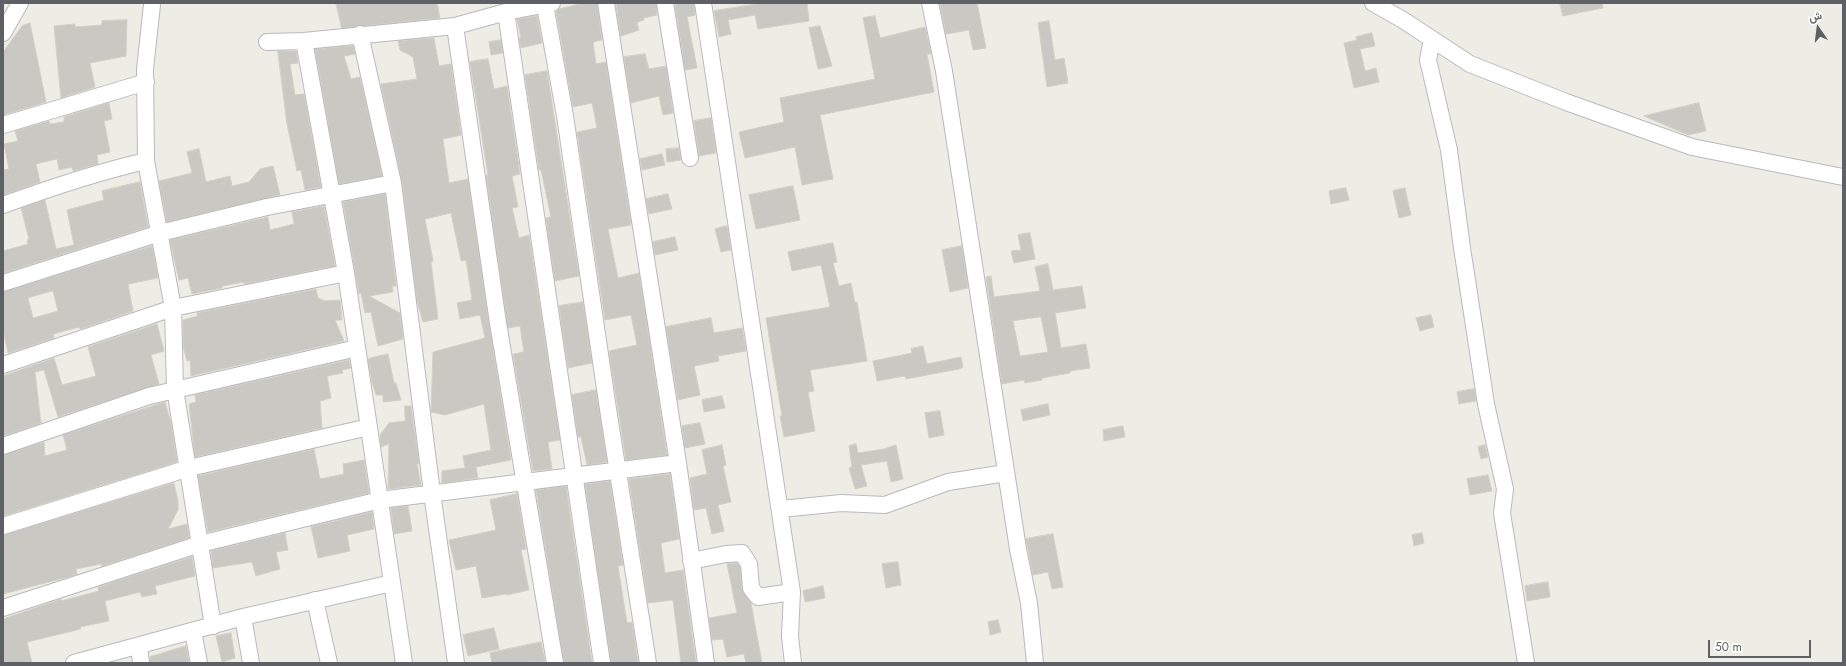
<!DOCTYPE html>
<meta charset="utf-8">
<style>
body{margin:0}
#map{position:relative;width:1846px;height:666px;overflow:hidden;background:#eeede5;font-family:Jost,Vazirmatn,sans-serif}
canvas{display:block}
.frame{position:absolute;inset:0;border:4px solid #5d6065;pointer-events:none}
.north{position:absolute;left:1798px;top:8px;width:40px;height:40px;-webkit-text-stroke:3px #fff;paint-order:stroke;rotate:346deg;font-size:11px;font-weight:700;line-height:16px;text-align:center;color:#5d6065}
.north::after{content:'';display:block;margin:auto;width:14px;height:18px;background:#5d6065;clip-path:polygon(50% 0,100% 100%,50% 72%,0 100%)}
.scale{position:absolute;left:1708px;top:640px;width:103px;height:18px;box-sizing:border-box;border:2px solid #5d6065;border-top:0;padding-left:5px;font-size:12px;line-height:14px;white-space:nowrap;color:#5d6065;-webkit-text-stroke:3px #fff;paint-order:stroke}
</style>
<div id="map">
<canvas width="1846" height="666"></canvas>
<div class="frame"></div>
<div class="north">ش</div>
<div class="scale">50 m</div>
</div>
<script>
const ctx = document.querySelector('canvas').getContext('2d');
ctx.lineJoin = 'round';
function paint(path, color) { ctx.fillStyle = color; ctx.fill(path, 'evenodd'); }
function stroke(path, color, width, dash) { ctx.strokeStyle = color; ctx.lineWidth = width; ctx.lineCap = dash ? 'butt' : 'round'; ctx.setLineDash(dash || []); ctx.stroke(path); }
const building = new Path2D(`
 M336,3H437L440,18L342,28Z
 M584,3H597L602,40L593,42L596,64L606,62L631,225L608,229L618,278L639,273L667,455L626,460L609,351L637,345L631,315L605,320L577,132L597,128L592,103L573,107L556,11L559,9Z
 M616,3H656L657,15L644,18V20L637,22L639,30L621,36Z
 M675,3H694L695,15L687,17L697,68L685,70Z
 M763,3H807L809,21L758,29L755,15L728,20L731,34L719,37L714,11Z
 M940,3H977L986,48L973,50L969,30L946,34Z
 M1560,3H1602L1603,8L1563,16Z
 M537,16L542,43L521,48L519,38H521L517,19Z
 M875,16L880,38L925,27L931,54H927L934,92L820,115L833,179L802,185L795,147L745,158L739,132L784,122L780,98L875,79L863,18Z
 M127,20L126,56L90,63L95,87L61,98L54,26L75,24V27L102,25V21Z
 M1049,21L1055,60L1064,58L1068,83L1047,87L1038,23Z
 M30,23L46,102L3,115V52L22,26Z
 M820,26L832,66L818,69L809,28Z
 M1372,33L1375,46L1360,49L1365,71L1376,68L1379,82L1354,88L1344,43L1357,40L1356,37Z
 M434,38L439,66L451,64L461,135L443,139L449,183L468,179L489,324L511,460L476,467L478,478L442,483V471L465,468L463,456L491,450L484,404L445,415L431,412L433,352L485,338L480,315L460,319L457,303L472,300L466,260L461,261L451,213L425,219L433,261L431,262L438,319L423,322L417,301L402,181L381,84L417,79L413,57L400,50L398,41Z
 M501,40L503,53L491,55L489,42Z
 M353,46L355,54L344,56L351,79L360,77L382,176L339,184L315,49Z
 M278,51H296L298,63L290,64L295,95L304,94L321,187L305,190L301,170L297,171L287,124Z
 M645,54L649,69L666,66L673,113L663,115L659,96L631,103L624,57Z
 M488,59L494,89L507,86L520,174L512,176L518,207L512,208L519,238L529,235L560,440L548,442L552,469L533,471L513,354L524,352L520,326L508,328L507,322L486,175H488L470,62Z
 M547,71L579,276L555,281L546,218L551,217L541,170H539L525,75Z
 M109,103L112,119L104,121L110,152L97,155L98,164L73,171L72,167L59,170L57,159L36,164L40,182L3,195V170L9,169L4,144L18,141L15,131L49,121L50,124L64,122V117Z
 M1699,103L1706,131L1688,135L1644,116Z
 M711,118L716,153L699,156L694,121Z
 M679,148L681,160L667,162L666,149Z
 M199,149L206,182L230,176L232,186L249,182L260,169L273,166L280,195L167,222L159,181L192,173L187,152Z
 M662,154L665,165L642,170L640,159Z
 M140,182L148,227L3,273V251L28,244L27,240L29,239L21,208L45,200L56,249L74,245L67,210L104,200L102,191Z
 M793,186L800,220L756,229L749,195Z
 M1346,188L1349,200L1331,204L1329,191Z
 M1405,188L1411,215L1399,218L1393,191Z
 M385,194L396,286H392L393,292L369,296L400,313L403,339L378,346L371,312L365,313L361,293L359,294L343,202Z
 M668,194L672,209L649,214L646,199Z
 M324,206L335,266L244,284V282L222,286V288L192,294L188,278L179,280L170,240L268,217L270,230L294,224L292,212Z
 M727,226L731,250L721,252L715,229Z
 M1030,233L1035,259L1014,263L1011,251L1021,250L1018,235Z
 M675,237L678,250L655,255L653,242Z
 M833,243L837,262L833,263L839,286L851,283L855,303L857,302L867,361L810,370L814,391L808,392L815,431L784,437L780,416H782L766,318L830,307L821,265L792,271L788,252Z
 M152,246L158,278L128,284L133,311L80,329L79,327L53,334L54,338L8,353L3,330V292ZM53,291L58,311L33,318L28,298Z
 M962,246L968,288L950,292L942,250Z
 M1048,264L1053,290L1082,286L1086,308L1055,313L1061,348L1086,344L1090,368L1070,371V373L1042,378V380L1025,383L1024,380L1002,384L986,277L991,276L994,297L1040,291L1035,267ZM1041,317L1048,352L1020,356L1013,321Z
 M316,289L318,298L325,301L340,300L342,320H335L344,341L191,376L190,360L187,361L183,346V320L198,316L197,313Z
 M583,302L592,363L568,368L559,306Z
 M1431,315L1434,327L1420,331L1416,318Z
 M711,318L714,333L742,328L746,351L718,356L719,361L694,366L700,395L678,400L666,327Z
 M157,324L164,351L151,355L159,384L58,417L44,370L35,372L41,423L3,436V376L54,358L62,385L96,376L88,347Z
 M923,346L927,364L961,357L963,367L959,369L906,379L905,376L877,381L873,361L912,353L911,349Z
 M388,354L394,383H396L401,400L383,402V395H376L372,382L368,359Z
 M349,360L351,368L342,370L343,373L327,376L331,398L320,401L322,428L195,457L189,404L196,402L195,395Z
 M1474,389L1476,401L1459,404L1457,392Z
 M596,390L607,462L587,465L581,437H578L572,395Z
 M722,396L725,408L704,412L702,400Z
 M165,402L171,423L177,462L3,516V455L44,442L45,456L67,450L63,435Z
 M1048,404L1050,415L1023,421L1021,410Z
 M405,406H411L419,463L417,464L421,485L388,489L389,444L381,447L380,435L389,423L405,421Z
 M940,411L944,435L929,438L925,413Z
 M700,423L705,444L685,448L682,426Z
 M1123,426L1125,437L1104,441L1103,430Z
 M856,444L858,453L884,449L896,445L903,479L891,482L887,461L861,465L867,486L855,489L849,468L852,467L849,446Z
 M722,445L726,465L723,466L731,502L718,505L724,531L712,534L706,508L694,510L690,478L707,474L702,450Z
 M1485,445L1488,457L1481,459L1478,447Z
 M314,449L320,479L344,474L343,464L364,460L369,493L208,532L198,476Z
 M670,474L679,539L661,543L665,573L683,570L696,663H681L673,600L648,603L629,479Z
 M1488,475L1492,491L1470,495L1467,479Z
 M610,481L623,565L618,566L627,623L632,622L638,663H611L585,484Z
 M174,483L178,501V510L168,529L187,524L189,538L102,566L101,564L76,569L77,574L68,577L3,594V535Z
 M566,486L592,663H564L536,490Z
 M517,494L526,549L521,550L529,590L507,595L506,594L482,598L476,566L456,570L449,540L496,530L490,500Z
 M408,506L412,531L394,534L391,508Z
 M372,512L374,529L347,535L350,551L318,558L311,527Z
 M285,533L288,550L276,552L280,569L256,576L252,562L213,568L211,551Z
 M1422,533L1424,543L1414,546L1412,535Z
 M1053,534L1063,587L1052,589L1048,572L1033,575L1026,539Z
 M192,557L195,576L155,586L157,594L142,597L140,592L105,601L109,621L80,627L81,629L27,642L32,663H3V619L61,599V601L99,591L98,587Z
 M898,562L901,585L886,588L882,564Z
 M737,563L740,567L742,589L751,603L762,663H746L744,654L727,657L723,639L712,640L709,618L737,613L727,564Z
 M1548,582L1550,597L1527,601L1525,586Z
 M823,586L825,598L805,602L803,591Z
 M998,620L1001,632L990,635L988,622Z
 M494,628L499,649L468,656L463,635Z
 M231,633L235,658L222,662L216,636Z
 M541,642L545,662L492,663L490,653Z
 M186,646L189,663H150V657Z`);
const minor = new Path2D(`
 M606,3L678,463L706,663
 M665,3L690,158
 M703,3L792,592L790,636L793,663
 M930,3L944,71L1018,549L1029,603L1035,663
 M1373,3L1403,20L1470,64L1566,102L1692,147L1843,177
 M152,5L145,69L146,161L173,308L175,389L213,626
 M545,5L565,116L608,409L648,663
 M506,12L602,663
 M455,26L498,323L555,663
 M3,33L20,3
 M360,34L393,183L432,493L456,663
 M1432,39L1428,60L1449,150L1462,248L1486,404L1505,489L1502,513L1526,663
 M304,41L346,273L404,663
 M267,42L304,41L455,26L506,12L552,3
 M3,125L146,82
 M3,205C50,188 97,172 146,161
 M3,283L160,233L267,207L393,183
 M3,365L173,308L346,273
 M3,446L149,396L357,348
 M781,509L841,503L885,505L948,482L1006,473
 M3,526L189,468L369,427
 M691,561L726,554L742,553L749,564L751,588L758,597L792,592
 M315,600L329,663
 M3,608L200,544L380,500L678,463
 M243,617L251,663
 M193,631L199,663
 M139,646L141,663
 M74,663L243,617L392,583`);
paint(building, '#cac8c2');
stroke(building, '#d3cfc3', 1);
stroke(minor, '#b7babe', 18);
stroke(minor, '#fff', 16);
</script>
